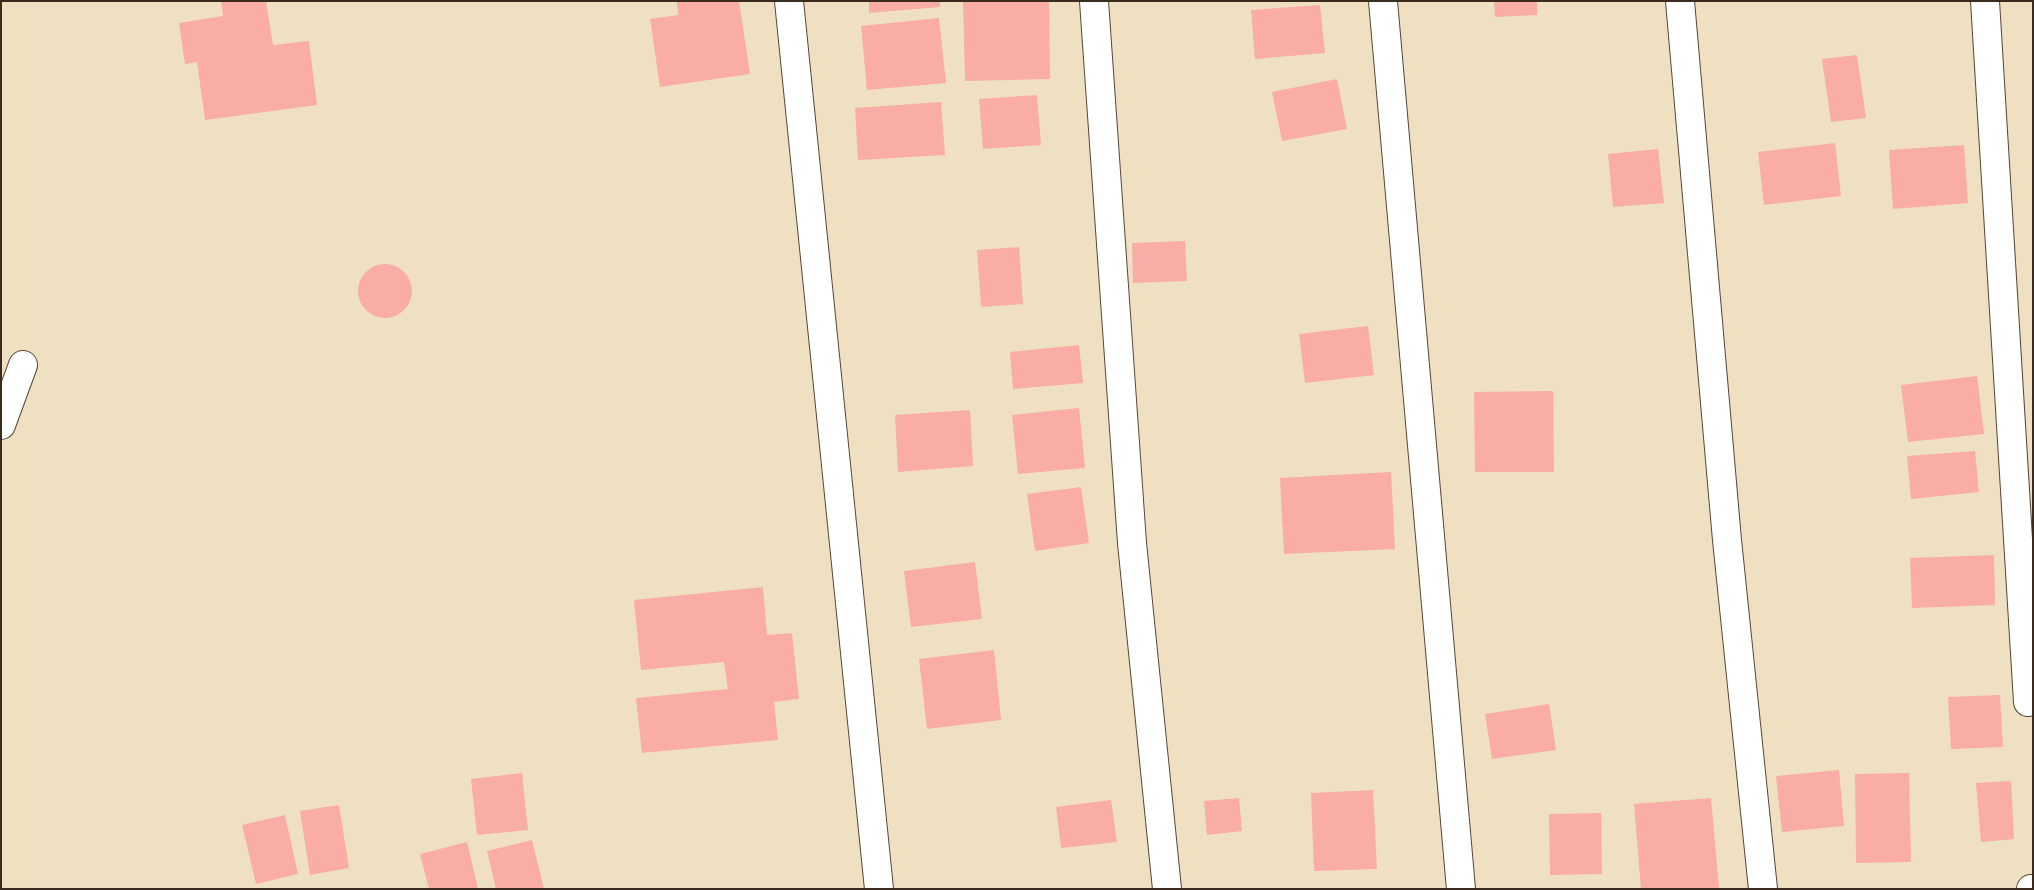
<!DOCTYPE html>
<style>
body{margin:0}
#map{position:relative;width:2034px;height:890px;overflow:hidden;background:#efe0c2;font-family:Vollkorn,serif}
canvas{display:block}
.frame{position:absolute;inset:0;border:2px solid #3b2a1e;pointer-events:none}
</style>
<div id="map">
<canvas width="2034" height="890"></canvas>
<div class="frame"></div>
</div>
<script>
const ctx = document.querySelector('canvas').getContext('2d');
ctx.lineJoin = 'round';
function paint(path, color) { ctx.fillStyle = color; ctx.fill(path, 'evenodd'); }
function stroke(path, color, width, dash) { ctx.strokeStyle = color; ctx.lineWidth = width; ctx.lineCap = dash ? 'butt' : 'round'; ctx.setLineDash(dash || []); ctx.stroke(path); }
const building = new Path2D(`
 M221,1H266L273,45L309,41L317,105L205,120L197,62L185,64L179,23L223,16Z
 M677,1H739L750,74L660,87L650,19L678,15Z
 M869,1H940V7L869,13Z
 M1049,1L1050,79L965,81L963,2Z
 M1494,1H1537V15L1495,17Z
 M1320,5L1325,53L1255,59L1251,10Z
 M939,18L946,83L867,90L861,26Z
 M1857,55L1866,118L1831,122L1822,59Z
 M1337,79L1347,129L1282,141L1272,92Z
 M1037,95L1041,145L983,149L979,99Z
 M941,102L945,155L858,160L855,108Z
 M1835,143L1841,196L1764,205L1758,152Z
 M1964,145L1968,203L1893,209L1889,150Z
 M1658,149L1664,203L1613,207L1608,154Z
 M1185,241L1187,281L1133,283L1132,243Z
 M1019,247L1023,304L981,307L977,250Z
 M358 291a27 27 0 1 1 54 0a27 27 0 1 1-54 0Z
 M1368,326L1374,375L1305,383L1299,334Z
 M1079,345L1083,383L1013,389L1010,352Z
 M1977,376L1984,434L1908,442L1901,385Z
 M1553,391L1554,472H1475L1474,392Z
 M1079,408L1085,468L1018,474L1012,415Z
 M970,410L973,466L898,472L895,415Z
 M1975,451L1979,492L1911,499L1907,456Z
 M1391,472L1395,549L1284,554L1280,478Z
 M1081,487L1089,543L1035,551L1027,494Z
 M1994,555L1995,605L1912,608L1910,558Z
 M975,562L982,619L911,627L904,571Z
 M763,587L767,635L792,633L799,699L774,702L778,740L642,753L636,698L728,689L724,662L641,670L634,600Z
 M994,650L1001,720L927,729L919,659Z
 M2000,695L2003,747L1951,749L1948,697Z
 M1549,704L1556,750L1492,759L1485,714Z
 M1839,770L1844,826L1782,832L1776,776Z
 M522,773L528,830L477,835L471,779Z
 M1909,773L1911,862L1856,863L1855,774Z
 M2011,781L2014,839L1981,842L1976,783Z
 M1373,790L1377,869L1314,871L1311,793Z
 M1239,798L1242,831L1207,835L1204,801Z
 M1711,798L1719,888L1641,889L1634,804Z
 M1111,800L1117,842L1061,848L1056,807Z
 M339,805L349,868L310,875L300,811Z
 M1601,813L1602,874L1550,875L1549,814Z
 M285,815L298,874L256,884L242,825Z
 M532,840L544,889H496L487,851Z
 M467,842L478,889H429L420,854Z`);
const street = new Path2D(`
 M789,1L879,889
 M1094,1L1132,543L1167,889
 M1383,1L1461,889
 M1680,1L1727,540L1763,889
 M1985,1L2028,702L2033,701
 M1,425L23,365
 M2031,889H2033`);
paint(building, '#f9ada6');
stroke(street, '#564537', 30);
stroke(street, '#fff', 28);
</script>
